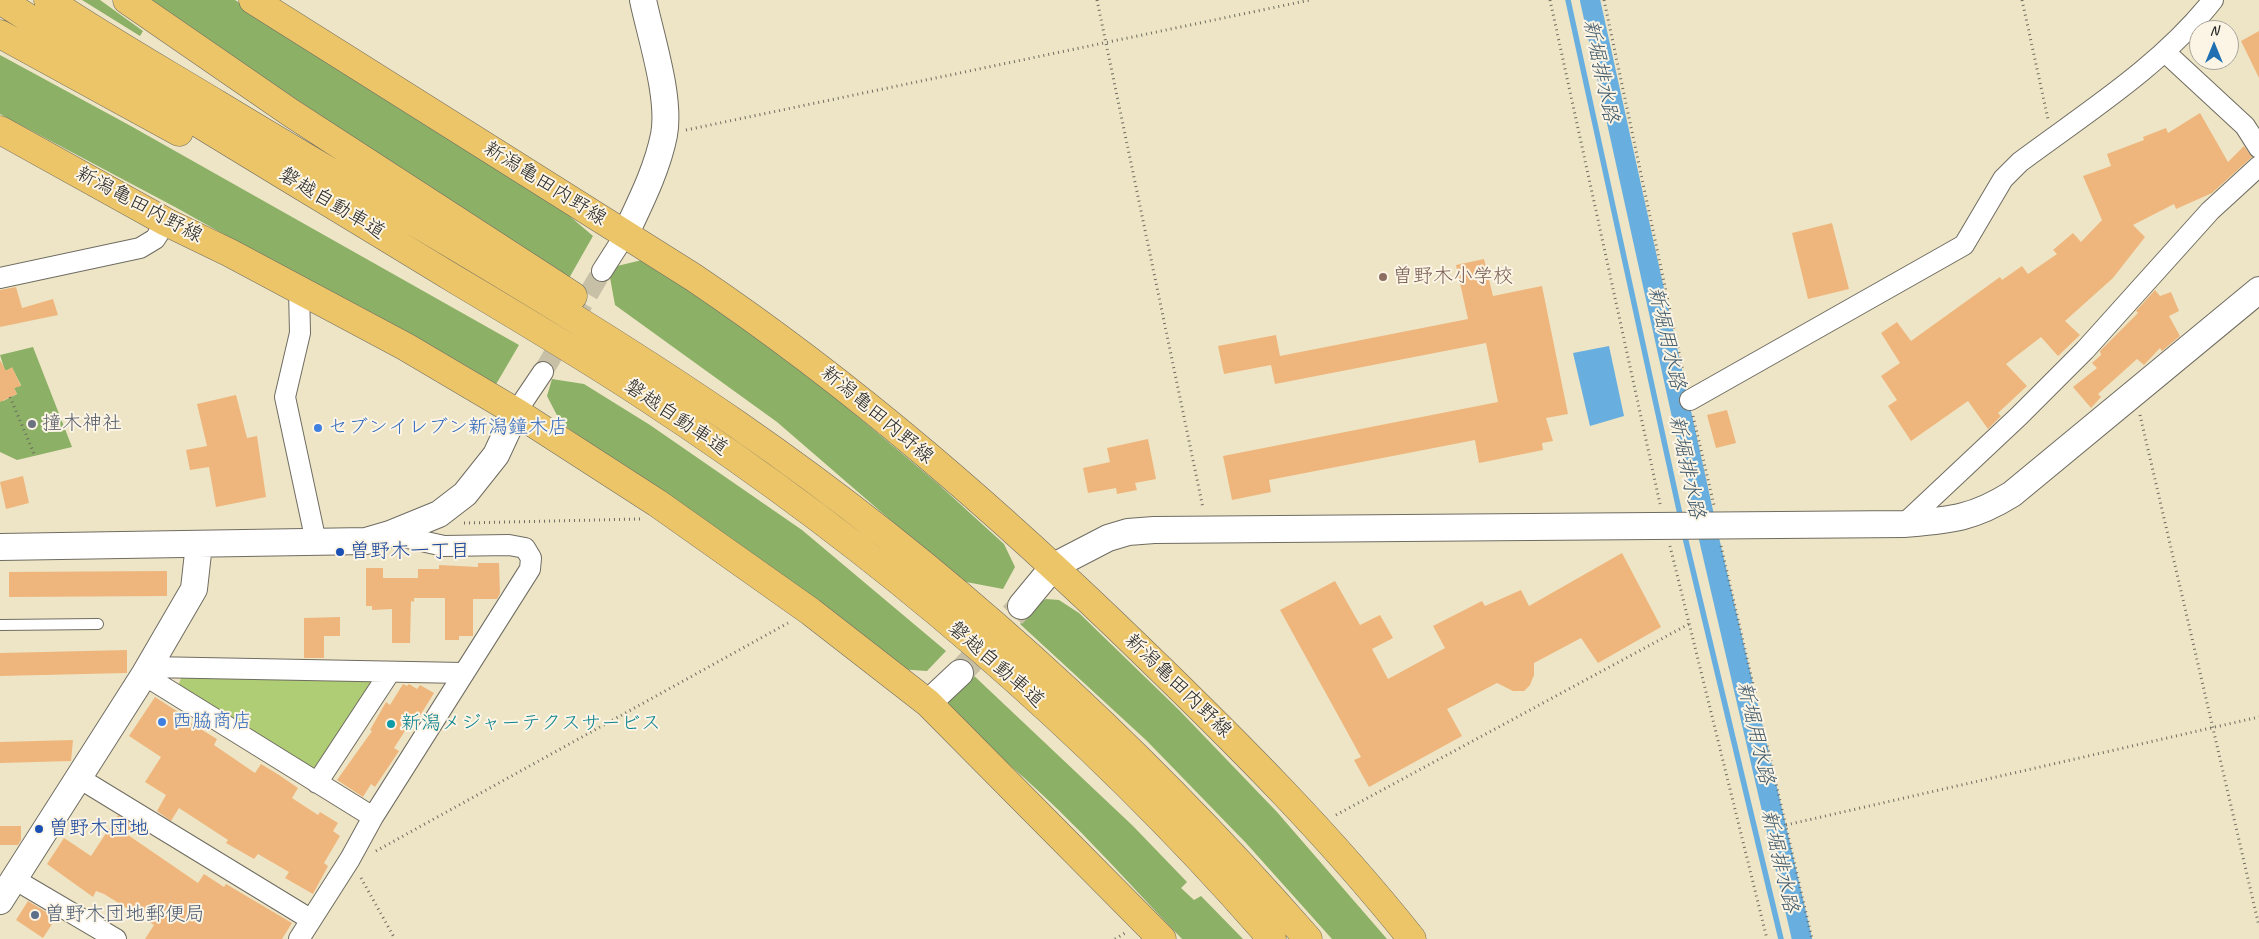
<!DOCTYPE html>
<meta charset="utf-8">
<style>
body{margin:0}
#map{position:relative;width:2259px;height:939px;overflow:hidden;background:#eee5c6;font-family:Caveat,sans-serif}
canvas{display:block}
.north{position:absolute;left:2189px;top:20px;width:50px;height:50px;box-sizing:border-box;background:#fcf5e5;border:1px solid #a8a49b;border-radius:50%;rotate:0deg;font-size:14px;font-weight:700;line-height:20px;text-align:center;color:#2b2b2b}
.north::after{content:'';display:block;margin:auto;width:18px;height:22px;background:#1f6fb2;clip-path:polygon(50% 0,100% 100%,50% 72%,0 100%)}
</style>
<div id="map">
<canvas width="2259" height="939"></canvas>
<div class="north">N</div>
</div>
<script>
const ctx = document.querySelector('canvas').getContext('2d');
ctx.lineJoin = 'round';
function paint(path, color) { ctx.fillStyle = color; ctx.fill(path, 'evenodd'); }
function stroke(path, color, width, dash) { ctx.strokeStyle = color; ctx.lineWidth = width; ctx.lineCap = dash ? 'butt' : 'round'; ctx.setLineDash(dash || []); ctx.stroke(path); }
function label(font, color, halo, rows, align = 'center') {
  ctx.font = font + ' Caveat,"Klee One",sans-serif'; ctx.lineWidth = 4; ctx.setLineDash([]); ctx.textBaseline = 'middle'; ctx.strokeStyle = halo; ctx.fillStyle = color; for (const [text, x, y, turn = 0] of rows) {
    ctx.save(); ctx.translate(x, y); ctx.rotate((+turn || 0) * Math.PI / 180); ctx.textAlign = isNaN(turn) ? turn : align; if (halo) ctx.strokeText(text, 0, 0); ctx.fillText(text, 0, 0); ctx.restore();
  }
}
const green = new Path2D(`
 M181,678L372,680L317,767L306,769L177,689Z`);
const forest = new Path2D(`
 M82,0H100L143,31L140,36Z
 M152,0H235L559,207L593,236L568,280L219,48Z
 M0,55L129,125L519,345L495,386L175,207L0,114Z
 M642,260L742,325L818,383L937,483L1004,544L1015,567L1003,589L961,581L777,422L615,305L609,272L613,267Z
 M33,347L72,447L17,460L0,452V395L3,401L17,394L14,388L21,385L12,368L5,371L0,355Z
 M552,379L584,384L650,425L802,530L946,651L927,671L898,669L561,423L547,396Z
 M1046,599L1059,600L1079,613L1179,710L1277,812L1387,939H1332L1246,843L1147,741L1020,624L1035,606Z
 M970,672L1133,826L1187,882L1181,888L1194,900L1201,896L1243,939H1182C1123,877 1066,812 1000,757C982,742 952,723 948,699Z`);
const water = new Path2D(`
 M1609,346L1624,416L1590,426L1573,353Z`);
const stream = new Path2D(`
 M1568,0L1681,519
 M1684,533L1781,939`);
const canal = new Path2D(`
 M1590,0L1710,543L1802,939`);
const building = new Path2D(`
 M2259,31V78L2241,41Z
 M2200,113L2228,162L2244,146L2252,157L2212,193L2176,209L2174,204L2133,225L2145,237L2113,278L2065,321L2080,335L2058,356L2041,337L2006,364L2027,386L1998,413L2001,416L1988,429L1968,401L1911,441L1888,406L1897,400L1881,376L1900,363L1881,333L1897,322L1911,341L2000,277L2002,280L2022,266L2028,274L2057,254L2053,250L2073,233L2081,242L2102,220L2083,176L2111,166L2107,154L2144,140L2143,137L2166,128L2168,133Z
 M1832,223L1849,289L1808,299L1792,233Z
 M1484,259L1493,296L1542,286L1568,414L1546,418L1553,441L1542,443L1543,450L1479,463L1475,440L1269,480L1271,492L1232,500L1223,456L1498,402L1486,343L1275,384L1271,365L1224,374L1218,346L1276,335L1280,356L1468,319L1456,265Z
 M16,287L22,308L53,299L58,315L0,327V290Z
 M2155,290L2160,296L2171,292L2179,311L2169,316L2180,336L2162,351L2160,348L2144,365L2137,359L2098,394L2101,397L2091,408L2073,387L2097,368L2092,363L2101,355L2100,351L2138,313L2136,311Z
 M0,360L6,371L12,367L21,386L14,388L17,394L0,402Z
 M236,395L247,438L257,436L266,497L216,507L209,467L190,470L186,450L207,446L197,404Z
 M1727,410L1736,443L1716,448L1707,415Z
 M1148,439L1156,479L1135,483L1137,490L1117,494L1116,488L1088,493L1083,468L1110,462L1107,448Z
 M23,476L29,503L6,509L0,482Z
 M1622,553L1661,627L1598,663L1581,638L1534,663V675L1530,685L1524,691H1513L1497,683L1447,709L1462,736L1369,787L1354,760L1361,757L1280,610L1335,581L1360,625L1380,615L1393,638L1372,649L1388,679L1445,648L1433,626L1482,601L1485,606L1521,590L1529,606Z
 M478,563H499L500,593L497,599H473V636H459V640H445V598H414V602L411,601L410,643H392V609L372,610V606H366V568H383V578H418V569H439V565L478,567Z
 M167,571V596L9,597V572Z
 M340,617V636H324V658H304V618Z
 M127,650V673L0,676V653Z
 M403,684L407,686L409,684L417,689L420,685L434,693L418,719L414,717L394,748L399,751L375,787L371,784L363,797L337,780L372,731L370,730L386,702L390,705Z
 M155,697L186,717L184,719L217,739L214,745L255,773L261,764L279,775L298,788L292,798L318,815L320,812L338,823L333,831L340,836L324,863L328,866L313,894L285,878L289,872L258,854L254,859L226,843L228,840L179,808L171,821L157,811L166,795L145,782L161,757L129,736Z
 M73,740L71,761L0,763V742Z
 M118,815L134,825L128,835L198,883L204,874L224,887L226,884L292,923L282,939H145L154,925L104,894L96,891L93,897L47,864L64,838L91,856Z
 M0,826H21V840L18,845H0Z
 M28,901L56,918L43,938L16,920Z`);
const minorTunnel = new Path2D(`
 M543,372L602,271`);
const tertiaryTunnel = new Path2D(`
 M960,673L1021,606`);
const path = new Path2D(`
 M1097,0L1203,508
 M1550,0L1660,504
 M1604,0L1685,381
 M2022,0L2048,119
 M686,130L1310,0
 M10,397L35,456
 M2140,415L2259,926
 M1693,416L1714,505
 M464,523L640,519
 M1670,546L1767,939
 M1721,546L1812,939
 M1336,815L1689,624
 M1786,825L2259,717
 M376,851L788,623
 M361,878L395,939
 M1115,939L1125,933`);
const service = new Path2D(`
 M0,625L98,624`);
const minor = new Path2D(`
 M2165,52L2245,126L2259,148
 M602,271L625,235
 M0,278L140,248L155,239L166,222
 M299,289L300,333L285,397L316,542
 M1690,400L1964,245L2003,179L2020,162C2087,112 2161,66 2213,0
 M516,412L543,372
 M1904,524L2019,416L2085,350L2210,211L2259,166
 M149,667L463,673
 M144,675L373,817
 M79,778L310,919
 M317,783L390,672
 M14,879L116,939
 M299,939L350,859L373,817L530,569L531,558L525,548L509,545L444,546L390,534`);
const tertiary = new Path2D(`
 M625,235C640,203 657,170 664,135C671,98 651,38 643,0
 M0,547L366,541L390,534L439,514L465,494L496,455L516,412
 M1021,606L1054,566L1108,538L1128,532L1154,530L1904,524C1950,520 1972,519 2012,494L2259,290
 M928,703L960,673
 M0,901L144,675L194,589L199,544`);
const primary = new Path2D(`
 M253,0L693,277C855,386 1003,516 1143,652C1238,744 1329,835 1412,939
 M0,130L166,222L230,253L406,347L516,412L657,503L811,612L928,703L1162,939`);
const motorway = new Path2D(`
 M0,0C151,96 304,187 456,280C520,318 584,356 646,397C877,548 1091,731 1272,939
 M48,0C103,37 161,70 217,104C391,210 570,309 738,425C949,571 1139,746 1308,939
 M127,0L291,113L573,296
 M0,34L179,132`);
const markers = [
 [1383,277,5,"#8d6e63"],
 [32,424,5,"#6b7280"],
 [318,428,5,"#3f7fe0"],
 [340,552,5,"#1a4fb4"],
 [162,722,5,"#3f7fe0"],
 [391,724,5,"#0f9aa8"],
 [39,829,5,"#1a4fb4"],
 [35,915,5,"#5c6f8a"]
];
const streetNames = [
 ["新潟亀田内野線",545,184,32],
 ["磐越自動車道",332,204,31],
 ["新潟亀田内野線",139,205,28],
 ["新潟亀田内野線",877,415,40],
 ["磐越自動車道",676,418,34],
 ["磐越自動車道",996,665,41],
 ["新潟亀田内野線",1178,686,44]
];
const educationNames = [
 ["曽野木小学校",1393,277]
];
const worshipNames = [
 ["撞木神社",42,424]
];
const shopNames = [
 ["セブンイレブン新潟鐘木店",328,428],
 ["西脇商店",172,722]
];
const transitNames = [
 ["曽野木一丁目",350,552],
 ["曽野木団地",49,829]
];
const cultureNames = [
 ["新潟メジャーテクスサービス",401,724]
];
const serviceNames = [
 ["曽野木団地郵便局",45,915]
];
const waterNames = [
 ["新堀排水路",1600,71,78],
 ["新堀用水路",1666,338,77],
 ["新堀排水路",1686,467,78],
 ["新堀用水路",1755,733,77],
 ["新堀排水路",1779,861,77]
];
paint(green, '#afcd75');
paint(forest, '#8bb066');
paint(water, '#68afdf');
stroke(stream, '#68afdf', 5.5);
stroke(canal, '#68afdf', 20);
paint(building, '#eeb67c');
stroke(minorTunnel, '#c7c0a7', 20, [20, 10]);
stroke(tertiaryTunnel, '#c7c0a7', 26, [26, 13]);
stroke(service, '#6f6c61', 12);
stroke(minor, '#6f6c61', 22);
stroke(tertiary, '#6f6c61', 28);
stroke(primary, '#6f6c61', 29);
stroke(motorway, '#6f6c61', 29);
stroke(path, '#6f6c61', 3, [1, 4]);
stroke(service, '#fff', 10);
stroke(minor, '#fff', 20);
stroke(tertiary, '#fff', 26);
stroke(primary, '#ecc569', 28);
stroke(motorway, '#ecc569', 28);
for (const [x, y, r, color] of markers) { const dot = new Path2D(); dot.arc(x, y, r, 0, 2 * Math.PI); ctx.fillStyle = color; ctx.fill(dot); stroke(dot, '#fcf5e5', 2); }
label('20px', '#2b2b2b', '#fcf5e5', streetNames);
label('20px', '#785e54', '#fcf5e5', educationNames, 'left');
label('20px', '#5b616d', '#fcf5e5', worshipNames, 'left');
label('20px', '#366cbe', '#fcf5e5', shopNames, 'left');
label('20px', '#164399', '#fcf5e5', transitNames, 'left');
label('20px', '#0d838f', '#fcf5e5', cultureNames, 'left');
label('20px', '#4e5e75', '#fcf5e5', serviceNames, 'left');
label('italic 21px', '#40596a', '#fcf5e5', waterNames);
</script>
